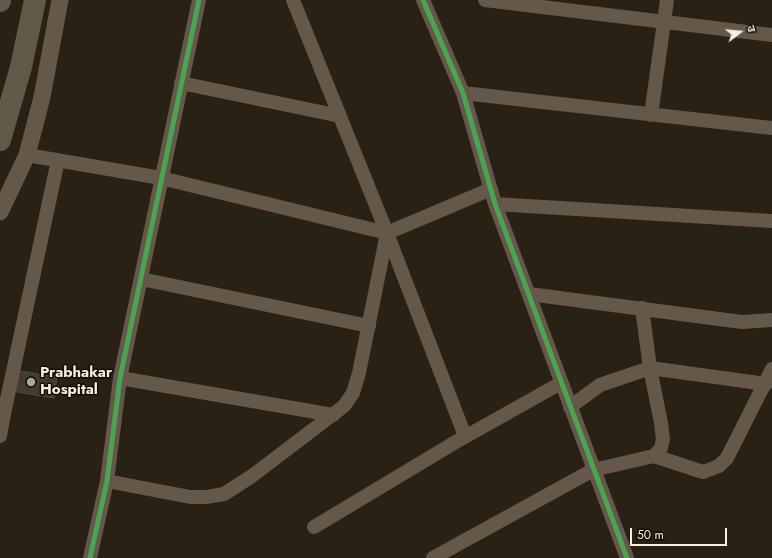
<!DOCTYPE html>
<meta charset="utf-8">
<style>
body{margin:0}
#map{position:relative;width:772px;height:558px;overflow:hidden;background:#292113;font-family:Jost,"Noto Sans Devanagari",sans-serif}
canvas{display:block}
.north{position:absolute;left:720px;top:12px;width:40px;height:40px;-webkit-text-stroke:3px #140f05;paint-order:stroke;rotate:74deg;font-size:11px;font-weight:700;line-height:16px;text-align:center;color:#f6eedf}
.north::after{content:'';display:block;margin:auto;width:14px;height:18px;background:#f6eedf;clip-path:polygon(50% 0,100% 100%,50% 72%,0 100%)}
.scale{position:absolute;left:630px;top:528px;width:97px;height:18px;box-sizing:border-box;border:2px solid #f6eedf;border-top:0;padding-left:5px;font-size:12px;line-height:14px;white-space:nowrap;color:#f6eedf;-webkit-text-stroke:3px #140f05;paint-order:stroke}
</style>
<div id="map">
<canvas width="772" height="558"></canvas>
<div class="north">उ</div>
<div class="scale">50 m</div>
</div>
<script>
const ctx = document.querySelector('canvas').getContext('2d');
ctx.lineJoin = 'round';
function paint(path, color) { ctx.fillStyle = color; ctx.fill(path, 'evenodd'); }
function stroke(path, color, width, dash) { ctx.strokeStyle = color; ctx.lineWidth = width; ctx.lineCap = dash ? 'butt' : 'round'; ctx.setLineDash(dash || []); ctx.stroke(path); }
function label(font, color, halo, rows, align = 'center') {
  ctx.font = font + ' Jost,sans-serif'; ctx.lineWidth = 3; ctx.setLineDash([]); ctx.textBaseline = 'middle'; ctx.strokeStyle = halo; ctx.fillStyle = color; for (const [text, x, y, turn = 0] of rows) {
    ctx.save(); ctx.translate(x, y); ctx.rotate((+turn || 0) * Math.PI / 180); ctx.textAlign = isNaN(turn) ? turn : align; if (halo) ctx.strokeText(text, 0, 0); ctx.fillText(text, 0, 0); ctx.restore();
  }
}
const building = new Path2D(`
 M20,371L57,377L54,398L17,392Z`);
const minor = new Path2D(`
 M293,0L387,233L465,436
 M423,0L463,93L495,204L627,558
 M485,0L772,35
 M181,83L340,116
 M463,93L772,128
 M651,115L667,0
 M27,155L161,178L387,233L491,189
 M495,204L772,221
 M141,279L369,326
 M529,294L742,322L772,320
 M120,378L333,415
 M0,405L5,409L58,160
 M570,407L600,385L650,368L766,384
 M0,436L5,409
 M654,456L703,472L719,466L727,458L772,369
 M107,481L190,497H206L224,494L252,476L344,406L353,393L359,373L387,233
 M314,527L454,443L561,383
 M90,558L107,481L120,378L199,0
 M433,558L593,470L654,456L661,448L663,439L661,423L650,368L642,308`);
const tertiary = new Path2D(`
 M0,212L27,155L42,97L60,0`);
const trunk = new Path2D(`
 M0,1V0
 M0,140L21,67L35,0`);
const cycleway = new Path2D(`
 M423,0L463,93L495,204L627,558
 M90,558L107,481L120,378L199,0`);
const markers = [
 [31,382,5,"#aea698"]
];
const poiNames = [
 ["Prabhakar",40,373],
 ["Hospital",40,390]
];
paint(building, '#413d2d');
stroke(building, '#504b3f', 1);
stroke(minor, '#65574a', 14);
stroke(tertiary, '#65574a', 17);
stroke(trunk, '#62584a', 22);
stroke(cycleway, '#4ca352', 5);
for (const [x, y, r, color] of markers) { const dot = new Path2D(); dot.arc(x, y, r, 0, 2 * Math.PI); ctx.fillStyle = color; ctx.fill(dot); stroke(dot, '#140f05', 1.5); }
label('bold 15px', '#f6eedf', '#140f05', poiNames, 'left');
</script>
